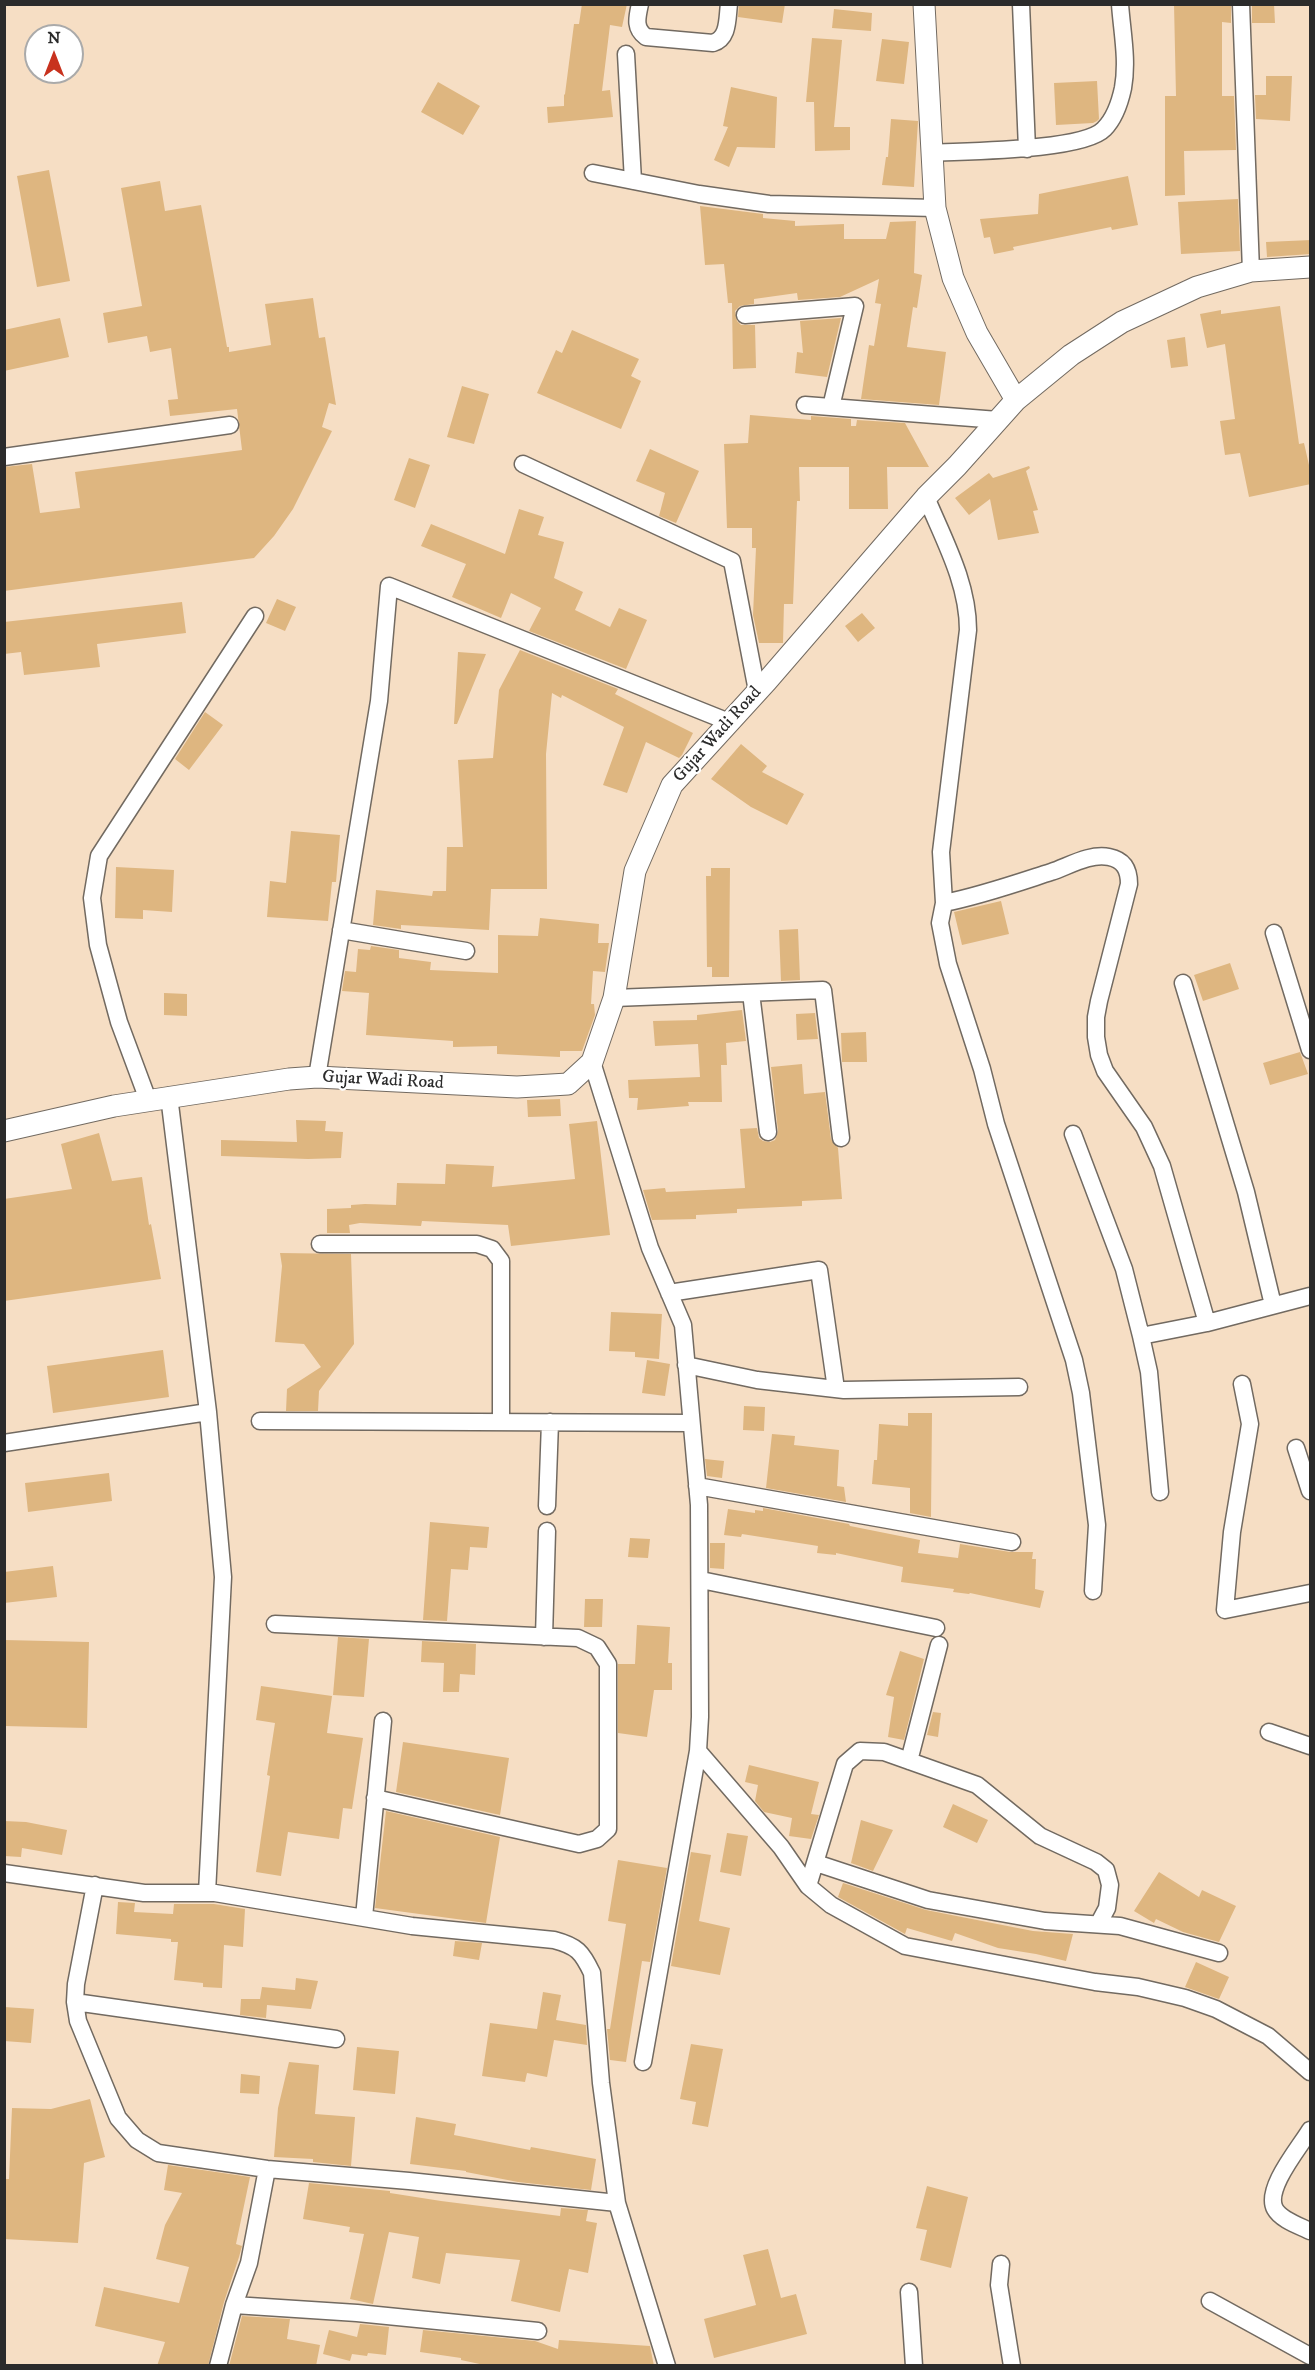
<!DOCTYPE html>
<style>
body{margin:0}
#map{position:relative;width:1315px;height:2370px;overflow:hidden;background:#f6dec4;font-family:"IM FELL DW Pica",serif}
canvas{display:block}
.frame{position:absolute;inset:0;border:6px solid #2b2b2b;pointer-events:none}
.north{position:absolute;left:24px;top:24px;width:60px;height:60px;box-sizing:border-box;background:#fff;border:2px solid #aaa;border-radius:50%;rotate:0deg;font-size:16px;font-weight:700;line-height:24px;text-align:center;color:#2b2b2b}
.north::after{content:'';display:block;margin:auto;width:21px;height:27px;background:#c8321e;clip-path:polygon(50% 0,100% 100%,50% 72%,0 100%)}
</style>
<div id="map">
<canvas width="1315" height="2370"></canvas>
<div class="frame"></div>
<div class="north">N</div>
</div>
<script>
const ctx = document.querySelector('canvas').getContext('2d');
ctx.lineJoin = 'round';
function paint(path, color) { ctx.fillStyle = color; ctx.fill(path, 'evenodd'); }
function stroke(path, color, width, dash) { ctx.strokeStyle = color; ctx.lineWidth = width; ctx.lineCap = dash ? 'butt' : 'round'; ctx.setLineDash(dash || []); ctx.stroke(path); }
function label(font, color, halo, rows, align = 'center') {
  ctx.font = font + ' "IM FELL DW Pica",serif'; ctx.lineWidth = 4.5; ctx.setLineDash([]); ctx.textBaseline = 'middle'; ctx.strokeStyle = halo; ctx.fillStyle = color; for (const [text, x, y, turn = 0] of rows) {
    ctx.save(); ctx.translate(x, y); ctx.rotate((+turn || 0) * Math.PI / 180); ctx.textAlign = isNaN(turn) ? turn : align; if (halo) ctx.strokeText(text, 0, 0); ctx.fillText(text, 0, 0); ctx.restore();
  }
}
const building = new Path2D(`
 M582,4H627L622,27L610,25L602,91L610,90L613,117L548,123L547,107L564,106V95L565,94L574,24H579Z
 M739,4H785L782,23L738,17Z
 M1174,4H1231V23L1222,22V96H1234L1236,150L1184,151L1185,195L1165,196V96H1176Z
 M1252,4H1274L1275,23H1252Z
 M834,9L872,13L871,31L832,28Z
 M812,38L842,40L834,127H850V150L815,151L814,102H806Z
 M882,39L909,42L904,84L876,81Z
 M1266,76H1292L1290,121L1256,119L1255,95H1266Z
 M1097,81L1099,119L1097,121L1093,123L1056,125L1054,83Z
 M438,82L480,106L463,135L421,112Z
 M731,87L777,97L775,148L737,147L729,167L714,160L728,127L723,126Z
 M891,119L918,121L914,187L882,185L886,157H888Z
 M49,170L70,281L37,287L17,176Z
 M1128,176L1138,225L1112,230L1111,227L1013,247L1014,250L994,254L990,237L984,238L980,219L1038,214L1039,194Z
 M160,181L165,211L201,205L227,347H229V352L271,345L265,304L313,298L319,338L325,337L336,405L329,403L322,427L332,431L293,509L274,536L254,558L4,591V467L32,464L40,513L80,508L75,472L242,450L237,409L170,416L168,400L178,399L171,348L150,352L147,336L108,343L103,313L142,306L121,188Z
 M1238,199L1240,251L1181,254L1178,202Z
 M700,206L763,214V218L795,221V226L844,224V239H886L890,222L916,221L914,273L922,275L917,308L913,307L907,347L946,352L939,405L861,399L869,345L874,346L881,304L875,303L879,279L840,297L798,300L797,293L754,299V304L740,306L735,311L737,321L741,325H755L756,368L733,369L732,303H728L724,264L705,265Z
 M1311,240V254L1267,257L1266,242Z
 M1280,306L1299,444L1304,443L1311,474V484L1249,497L1240,453L1225,455L1220,421L1235,419L1225,344L1207,348L1200,314L1221,310V314Z
 M60,318L69,357L4,371V330Z
 M841,318L827,377L795,373L797,352L803,353L800,321Z
 M572,330L639,359L631,376L641,381L621,429L537,393L556,350L562,353Z
 M1185,337L1188,366L1171,368L1167,340Z
 M462,386L489,394L474,444L447,437Z
 M750,415L811,420V416L851,419V426H856L857,420L905,423L929,467H887L888,509H849V467H799L800,501H797L793,604H784L783,643H759L753,615L756,548H752V528H727L724,444L748,443Z
 M650,449L699,471L676,523L659,516L665,493L636,481Z
 M409,458L430,465L415,508L394,500Z
 M1029,466L1030,468L1026,471L1038,510L1033,511L1039,533L998,540L990,499L969,515L955,498L989,473L993,478Z
 M519,509L544,517L538,535L564,542L554,578L583,592L575,610L610,627L619,608L647,620L626,669L529,631L541,608L511,593L501,618L452,597L466,564L421,546L431,524L505,554Z
 M277,599L296,607L285,631L266,623Z
 M182,602L186,633L97,644L100,667L24,675L21,652L4,654V622Z
 M862,613L875,628L858,642L845,626Z
 M520,650L618,689L615,694L693,733L682,755L679,758L646,742L627,793L603,785L624,727L562,695L561,698L552,693L546,754L547,889H491L489,930L401,925V929L373,925L376,890L432,896L433,891H446L447,847H463L458,760L493,758L499,690Z
 M458,652L486,654L457,724H454Z
 M205,712L223,725L189,770L175,759Z
 M741,744L767,766L762,772L804,794L787,825L751,807L711,779Z
 M291,831L340,835L336,882H332L328,921L267,917L270,881L286,883Z
 M116,867L174,870L172,912L143,910V919L115,918Z
 M711,868H730L729,977H712V967H707L706,876H711Z
 M1001,901L1009,934L962,945L954,912Z
 M540,918L599,924L598,943H609L605,972L593,971L591,1004H594L595,1015L582,1051H560V1057L497,1054V1046L453,1047V1041L366,1035L369,993L342,991L345,971L356,972L358,949L370,950L371,946L399,950V958L431,962L430,970L498,973V935L538,936Z
 M798,929L800,980L781,981L779,930Z
 M1230,963L1239,989L1203,1001L1194,975Z
 M164,993L187,994V1016L164,1015Z
 M742,1010L746,1041L726,1043L727,1065H721L722,1102H688L689,1106L637,1110L638,1098H629L628,1080L700,1077L698,1044L655,1046L653,1021L697,1020V1015Z
 M815,1013L818,1039L797,1040L796,1014Z
 M866,1032L867,1062H842L841,1033Z
 M1300,1052L1308,1074L1270,1085L1263,1063Z
 M802,1064L804,1094L825,1092L831,1139L838,1148L842,1199L802,1201V1206L737,1209V1213L696,1215V1219L652,1220L643,1190L665,1188L666,1192L745,1188L740,1129L757,1128L759,1138L763,1141L770,1142L775,1140L778,1131L771,1067Z
 M560,1099L561,1116L528,1117L527,1100Z
 M296,1120L326,1121L325,1131L343,1132L341,1158L308,1159L221,1156V1140L297,1142Z
 M597,1121L610,1235L511,1246L508,1225L422,1221L421,1226L360,1223L349,1225L350,1233H327V1209L351,1208V1205L365,1204L396,1205L397,1183L445,1184L446,1164L494,1166L492,1187L575,1179L569,1124Z
 M99,1133L112,1181L142,1177L149,1225L151,1224L161,1279L4,1301V1199L72,1189L61,1144Z
 M280,1253L351,1254L354,1344L319,1391L318,1411H286L287,1389L321,1367L304,1344L275,1342L282,1266Z
 M611,1312L662,1314L659,1359L635,1357V1352L609,1351Z
 M163,1350L169,1397L53,1413L47,1366Z
 M647,1360L670,1364L665,1396L642,1393Z
 M744,1406L765,1407L764,1431L743,1430Z
 M908,1413H932L931,1517L910,1513V1488L872,1484L874,1460H877L879,1424L908,1426Z
 M772,1434L795,1436L794,1445L839,1450L837,1486L844,1487L846,1502L766,1488Z
 M705,1459L724,1461L722,1478L707,1476Z
 M109,1473L112,1501L28,1512L25,1483Z
 M763,1508L849,1524L850,1526L920,1540L918,1553L958,1558L960,1544L1010,1552H1033L1032,1559H1036L1035,1589L1044,1591L1040,1608L970,1593L969,1594L953,1592L954,1589L901,1582L903,1567L836,1553V1555L817,1553L818,1546L742,1534L741,1537L724,1535L728,1509L755,1513V1510L763,1511Z
 M430,1522L489,1527L487,1548L470,1547L468,1570L451,1569L447,1621L423,1620Z
 M630,1538L650,1539L648,1558L628,1557Z
 M710,1543H725L724,1569L710,1568Z
 M53,1566L57,1597L4,1603V1572Z
 M585,1599H603L602,1627H584Z
 M637,1625L670,1627L668,1663H672V1690H654L647,1737L618,1733V1664H635Z
 M338,1637L369,1639L364,1697L333,1695Z
 M4,1640L89,1642L87,1728L4,1726Z
 M422,1641L476,1644L475,1675L460,1674L459,1692H443L444,1663L421,1662Z
 M900,1651L924,1659L904,1740L888,1737L894,1697L886,1695Z
 M261,1686L332,1696L327,1733L363,1738L352,1809L343,1808L339,1839L288,1832L281,1876L256,1872L270,1776L267,1775L275,1723L256,1720Z
 M933,1712L941,1713L938,1737L927,1735Z
 M403,1742L509,1758L500,1815L396,1792Z
 M749,1765L819,1782L811,1814L819,1815L811,1839L789,1836L792,1818L764,1812L755,1801L758,1785L745,1782Z
 M953,1804L988,1820L977,1843L943,1827Z
 M386,1811L500,1837L486,1923L375,1908Z
 M861,1820L893,1830L873,1871L851,1863Z
 M4,1821L26,1822L67,1830L62,1855L22,1848L21,1857L4,1856Z
 M727,1833L748,1836L741,1876L720,1872Z
 M691,1852L711,1855L699,1921L730,1928L720,1975L671,1966Z
 M618,1860L667,1868L650,1962L642,1961L626,2062L610,2060L607,2029H610L626,1924L608,1921Z
 M1159,1872L1199,1897L1202,1890L1236,1906L1219,1942L1183,1932L1156,1919L1154,1923L1134,1911Z
 M843,1883L926,1910L1033,1931L1073,1934L1066,1961L1036,1954L998,1948L955,1933L952,1941L907,1928L905,1934L838,1897Z
 M118,1902L135,1903L134,1912L173,1914L174,1904H214L245,1909L243,1947L224,1945L222,1988L203,1987V1983L174,1980L178,1942H171V1939L116,1934Z
 M455,1941L482,1943L479,1960L453,1956Z
 M1196,1962L1229,1977L1219,1999L1185,1987Z
 M296,1978L318,1981L311,2009L267,2005L266,2018L240,2015L241,1999H260L262,1987L295,1990Z
 M543,1992L561,1995L556,2020L586,2025L587,2045L554,2040L547,2077L527,2073L525,2082L482,2076L490,2023L537,2029Z
 M4,2007L34,2009L31,2043L4,2041Z
 M691,2044L723,2049L708,2127L692,2124L696,2102L680,2099Z
 M357,2047L399,2051L395,2094L353,2090Z
 M289,2062L319,2065L315,2114L355,2117L351,2166L313,2162V2159L274,2157L278,2108Z
 M241,2074L260,2076L259,2094L240,2093Z
 M90,2099L105,2157L84,2163L78,2243L4,2239V2179H9L12,2108L51,2109Z
 M416,2117L456,2124L454,2135L530,2150L531,2147L596,2159L591,2190L518,2182L466,2172V2171L410,2164Z
 M168,2165L250,2177L236,2244L242,2246L239,2257L224,2302L208,2366H157L165,2342L95,2326L104,2287L179,2303L189,2267L156,2259L165,2225L182,2193L164,2190Z
 M309,2183L390,2191V2193L441,2201L560,2216L561,2208L588,2210L586,2221L597,2223L588,2273L569,2269L560,2312L511,2301L520,2260L446,2253L440,2284L412,2278L419,2237L389,2232L373,2304L350,2299L364,2234L349,2232L350,2227L303,2219Z
 M927,2186L968,2197L951,2268L920,2260L927,2230L916,2228Z
 M768,2249L781,2298L796,2294L807,2334L714,2358L704,2319L756,2305L743,2255Z
 M242,2316L290,2319L287,2339L320,2345L316,2366H229Z
 M360,2324L389,2327L386,2355L368,2353L367,2356L352,2354L350,2361L323,2354L329,2330L357,2337Z
 M423,2330L535,2341L558,2349L559,2340L650,2346L654,2366H489L461,2360V2358L420,2352Z`);
const minor = new Path2D(`
 M640,4C637,18 634,28 646,37L713,43C729,38 727,19 729,4
 M1021,4L1027,149
 M1241,4L1251,271
 M626,54L633,181
 M931,153C964,151 1083,151 1104,129C1114,119 1120,102 1123,88C1128,60 1122,32 1120,4
 M593,173L699,194L769,204L935,208
 M745,315L855,306L831,407
 M805,405L998,420
 M4,457L230,425
 M523,464L732,561L757,691
 M926,497C944,540 968,583 968,630L941,852L944,903C980,896 1017,883 1051,872C1069,866 1090,853 1109,857C1124,860 1129,870 1129,884L1099,1001L1096,1017V1037L1099,1055L1105,1071L1144,1127L1162,1166L1207,1323L1310,1296
 M944,903L940,923L948,964L982,1069L996,1124L1074,1360L1081,1393L1097,1525L1093,1591
 M341,930L466,951
 M1274,933L1310,1050
 M1183,983L1246,1192L1273,1305
 M751,993L768,1132
 M614,998L823,990L841,1138
 M592,1062L650,1248L683,1325L699,1505L700,1717L698,1751L643,2062
 M317,1077L379,701L389,586L729,722
 M169,1096L208,1412L223,1577L207,1893
 M148,1100L119,1022L98,945L92,898L99,856L255,616
 M1073,1134L1124,1269L1141,1336
 M320,1244H477L492,1249L501,1261V1422
 M669,1293L819,1270L836,1389
 M686,1365L757,1380L844,1390L1019,1387
 M1242,1384L1250,1424L1232,1532L1225,1610L1310,1593
 M260,1421L691,1423
 M4,1443L208,1412
 M1296,1448L1310,1491
 M697,1486L1012,1542
 M1160,1492L1149,1372L1141,1336L1207,1323
 M547,1506L550,1422
 M701,1580L936,1628
 M275,1624L578,1638L597,1647L608,1664V1829L597,1839L579,1844L375,1798
 M544,1637L547,1531
 M1269,1732L1310,1746
 M698,1751L781,1847L808,1886L831,1905L905,1946L1095,1982L1138,1987L1185,1998L1216,2009L1268,2036L1310,2072
 M909,1761L939,1645
 M816,1863L928,1900L1045,1921L1120,1926L1219,1953
 M4,1873L144,1893H215L412,1926L554,1940C577,1946 582,1952 592,1973L601,2083L617,2203L667,2366
 M95,1885L76,1984L75,2002L78,2021L118,2118L137,2140L158,2153L267,2169L409,2181L617,2203
 M808,1886L845,1764L860,1751L884,1752L977,1785L1040,1836L1096,1862L1106,1870L1110,1885L1107,1908L1099,1923
 M364,1917L383,1721
 M75,2002L336,2039
 M1310,2130C1300,2147 1264,2189 1275,2209C1281,2220 1300,2226 1310,2231
 M1001,2264L999,2285L1012,2366
 M909,2292L914,2366
 M1210,2301L1310,2356
 M234,2305L357,2313L538,2331
 M218,2366L234,2305L249,2263L267,2169`);
const tertiary = new Path2D(`
 M924,4L935,208L953,278L977,333L1016,400
 M4,1131L114,1106L289,1079L317,1077L517,1087L568,1084L592,1062L614,998L635,871L672,785L767,681L926,497L957,466L1016,400L1071,355L1122,322L1197,287L1251,271L1310,267`);
const streetNames = [
 ["Gujar Wadi Road",718,735,-48],
 ["Gujar Wadi Road",383,1081,3]
];
paint(building, '#deb680');
stroke(minor, '#726a61', 19);
stroke(tertiary, '#726a61', 23);
stroke(minor, '#fff', 16);
stroke(tertiary, '#fff', 21);
label('18px', '#2b2b2b', '#fff', streetNames);
</script>
